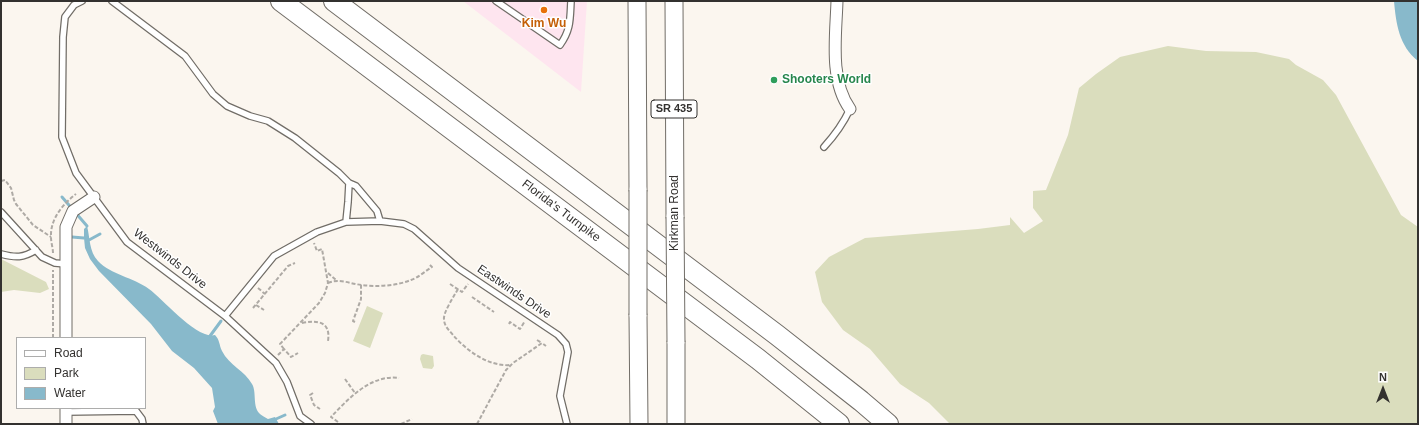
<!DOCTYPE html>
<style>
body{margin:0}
#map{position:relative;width:1419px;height:425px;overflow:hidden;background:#fbf6ef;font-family:Helvetica,sans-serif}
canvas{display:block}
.frame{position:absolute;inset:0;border:2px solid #33312f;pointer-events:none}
.legend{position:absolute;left:16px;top:337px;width:130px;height:72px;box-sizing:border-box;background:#fff;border:1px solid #adadac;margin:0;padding:5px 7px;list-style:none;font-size:12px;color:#33312f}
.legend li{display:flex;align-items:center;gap:8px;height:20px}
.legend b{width:20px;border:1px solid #adadac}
.north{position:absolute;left:1363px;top:369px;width:40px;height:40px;-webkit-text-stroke:3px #fff;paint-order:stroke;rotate:0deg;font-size:11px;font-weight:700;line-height:16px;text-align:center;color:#33312f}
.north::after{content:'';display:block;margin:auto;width:14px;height:18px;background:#33312f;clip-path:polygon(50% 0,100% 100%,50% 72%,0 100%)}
</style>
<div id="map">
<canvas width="1419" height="425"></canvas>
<div class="frame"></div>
<ul class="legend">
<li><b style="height:5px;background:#fff"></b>Road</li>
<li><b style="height:11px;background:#daddbd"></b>Park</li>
<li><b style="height:11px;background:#88b9cb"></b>Water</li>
</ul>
<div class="north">N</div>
</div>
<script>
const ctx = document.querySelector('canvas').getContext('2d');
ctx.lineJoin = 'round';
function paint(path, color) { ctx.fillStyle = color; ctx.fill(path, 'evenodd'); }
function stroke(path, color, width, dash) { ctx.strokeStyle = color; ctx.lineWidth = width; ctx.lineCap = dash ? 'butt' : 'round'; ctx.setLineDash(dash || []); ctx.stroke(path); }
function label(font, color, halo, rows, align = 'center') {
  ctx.font = font + ' Helvetica,sans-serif'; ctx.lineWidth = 3; ctx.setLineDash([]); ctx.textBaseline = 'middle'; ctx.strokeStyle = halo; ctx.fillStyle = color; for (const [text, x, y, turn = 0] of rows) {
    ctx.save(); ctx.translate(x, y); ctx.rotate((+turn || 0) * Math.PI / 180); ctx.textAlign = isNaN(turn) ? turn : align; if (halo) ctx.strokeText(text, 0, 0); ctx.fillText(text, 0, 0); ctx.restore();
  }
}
const commercial = new Path2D(`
 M463,1H587L581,92Z`);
const green = new Path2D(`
 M1168,46L1206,51L1256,52L1289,59L1296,65L1323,80L1336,95L1401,215L1418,227V424H950L929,403L900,384L870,349L843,330L822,302L815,272L829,257L865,238L978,229L1010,225V217L1024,233L1043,221L1033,208V191L1046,190L1068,135L1079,88L1096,74L1120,57Z
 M1,259L46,282L49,289L40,293L14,290L1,292Z
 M367,306L383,313L370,348L353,341Z
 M423,354L433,356L434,366L432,369L423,368L420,359L421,355Z`);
const water = new Path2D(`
 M1394,1H1418V61C1399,46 1396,23 1394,1Z
 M87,226C90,237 89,252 98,261C111,275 133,277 149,289C163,299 197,340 215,335C220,340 219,345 222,351C229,365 245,371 252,384C257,392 252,407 260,414C262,416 265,417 268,419L275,417L279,424H218L213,411L215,407L212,388L194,368L172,351L151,324L99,271L90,259L85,248L84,238V229Z`);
const stream = new Path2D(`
 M62,197L87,226
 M72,237L84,238
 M89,240L100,234
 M210,336L221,321
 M276,419L285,415`);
const path = new Path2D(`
 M1,181L5,180L11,188L14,200L16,204L33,225L51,237
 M53,253C53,248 51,243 51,237C50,219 63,204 76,194
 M328,273L336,280
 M328,283C340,278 350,284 362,285C377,287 396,286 411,280C418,278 425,271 432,267L429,264
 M450,284L462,292L468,284
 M258,288L265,294
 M458,289C454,296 443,313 444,319C444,326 449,330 453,335C467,351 489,367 511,365
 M472,297L494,312
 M256,305L264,310
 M253,308L288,266L295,263
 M355,322L353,321L361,299V285
 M302,323C317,320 331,321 328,341
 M509,324L510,322L520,329L525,321
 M53,338V270
 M537,340L542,343
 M284,349L280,344L319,303L325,293L328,283L322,249L317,251L314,243
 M278,355L284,349L291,357L298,353
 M345,379L355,393
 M313,393L310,395L314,405L320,409
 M338,422L331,417C348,399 371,374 399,378
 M401,424L412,419
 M477,424L506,370L513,363L542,343L546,346`);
const lane = new Path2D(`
 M82,1L74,5L65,17L63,37L62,137L76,173L127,242L225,316L276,363L287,382L300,416L311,424
 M112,1L185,56L213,94L227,106L250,116L268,121L295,138L339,173L349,183L356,186L377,211L380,221
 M496,1L560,45C571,30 570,19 571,1
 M824,147C835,135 843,124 850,109
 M1,212L42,257L55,263L66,264
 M346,222L348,202L349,183
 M1,254C16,258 23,258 36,250
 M225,316L274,256L317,232L346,222L380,221L404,224L414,229L458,268L558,335L566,344L568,352L560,396L567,424
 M66,412L136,411L142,419L143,424`);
const street = new Path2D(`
 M837,1C836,35 829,80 850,109
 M66,338V227L73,211L94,197
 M66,408V424`);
const primary = new Path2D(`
 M637,1L638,190
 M674,1L675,217
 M638,315L639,424
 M676,342V424`);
const highway = new Path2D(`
 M281,1L758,359L839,424
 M334,1L777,335L861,401L888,424`);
const primaryBridge = new Path2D(`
 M638,190V315
 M675,217L676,342`);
const markers = [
 [544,10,4,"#e8710a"],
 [774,80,4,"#2e9e5b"]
];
const shields = [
 [674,109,46]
];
const shieldNames = [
 ["SR 435",674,109]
];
const foodNames = [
 ["Kim Wu",544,24]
];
const leisureNames = [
 ["Shooters World",782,80]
];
const streetNames = [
 ["Florida's Turnpike",561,211,37],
 ["Kirkman Road",675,213,-90],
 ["Westwinds Drive",170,259,38],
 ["Eastwinds Drive",514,292,34]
];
paint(commercial, '#fee5ef');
paint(green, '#daddbd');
paint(water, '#88b9cb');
stroke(stream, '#88b9cb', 3);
stroke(lane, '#716d67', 8);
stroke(street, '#716d67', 13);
stroke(primary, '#716d67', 19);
stroke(highway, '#716d67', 22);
stroke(path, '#aeaaa5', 2, [4, 2]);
stroke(lane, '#fff', 5.5);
stroke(street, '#fff', 11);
stroke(primary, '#fff', 17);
stroke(highway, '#fff', 20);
stroke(primaryBridge, '#716d67', 19, []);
stroke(primaryBridge, '#fff', 17);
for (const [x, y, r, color] of markers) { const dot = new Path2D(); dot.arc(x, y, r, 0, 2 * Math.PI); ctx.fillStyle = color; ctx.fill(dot); stroke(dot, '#fff', 1.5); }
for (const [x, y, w] of shields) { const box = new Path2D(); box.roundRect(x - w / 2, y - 9, w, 18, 3); ctx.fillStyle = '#fff'; ctx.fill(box); stroke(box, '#33312f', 1); }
label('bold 11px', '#33312f', null, shieldNames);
label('bold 12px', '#c56008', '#fff', foodNames);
label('bold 12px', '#27864d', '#fff', leisureNames, 'left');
label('12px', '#33312f', '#fff', streetNames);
</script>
